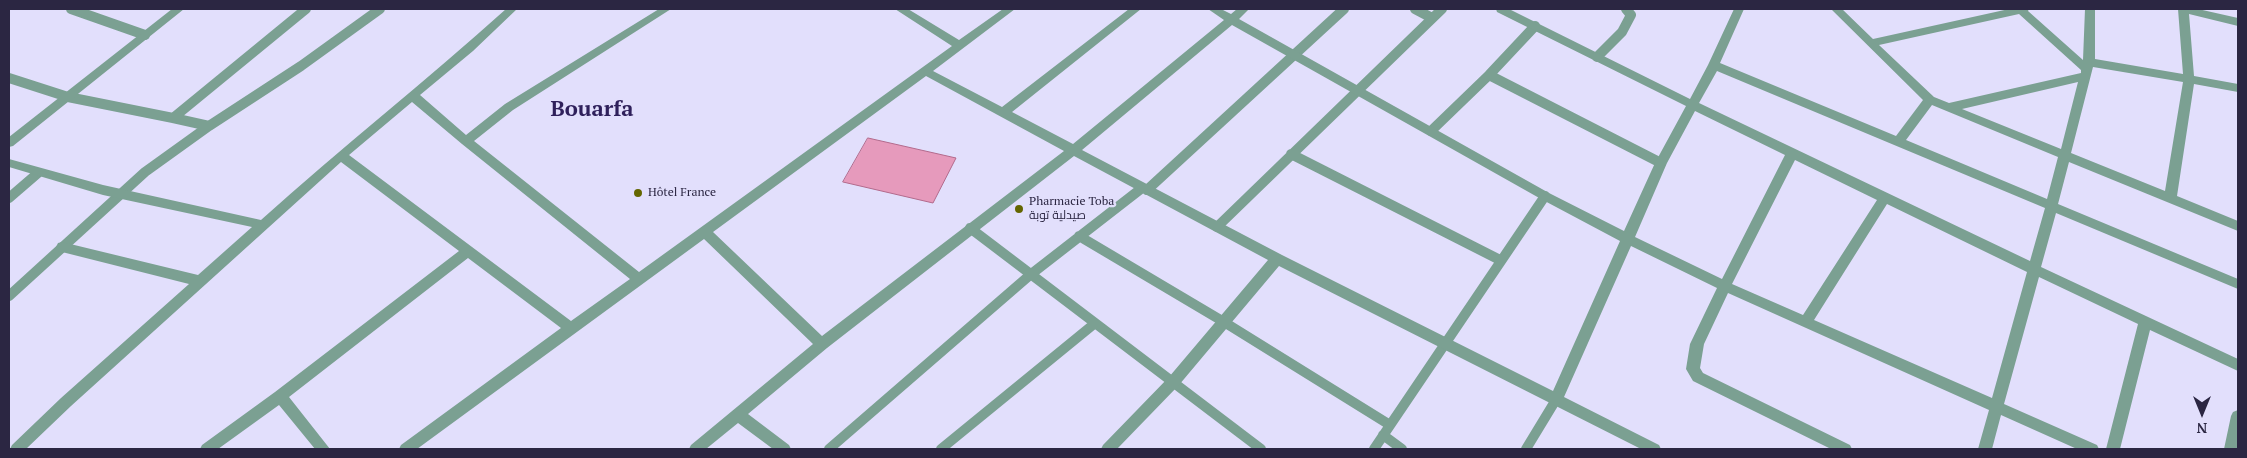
<!DOCTYPE html>
<meta charset="utf-8">
<style>
body{margin:0}
#map{position:relative;width:2247px;height:458px;overflow:hidden;background:#e2dffc;font-family:"PT Serif",serif}
canvas{display:block}
.frame{position:absolute;inset:0;border:10px solid #2b2642;pointer-events:none}
.north{position:absolute;left:2177px;top:388px;width:50px;height:50px;-webkit-text-stroke:4px #e2dffc;paint-order:stroke;rotate:180deg;font-size:14px;font-weight:700;line-height:20px;text-align:center;color:#2b2642}
.north::after{content:'';display:block;margin:auto;width:18px;height:22px;background:#2b2642;clip-path:polygon(50% 0,100% 100%,50% 72%,0 100%)}
</style>
<div id="map">
<canvas width="2247" height="458"></canvas>
<div class="frame"></div>
<div class="north">N</div>
</div>
<script>
const ctx = document.querySelector('canvas').getContext('2d');
ctx.lineJoin = 'round';
function paint(path, color) { ctx.fillStyle = color; ctx.fill(path, 'evenodd'); }
function stroke(path, color, width, dash) { ctx.strokeStyle = color; ctx.lineWidth = width; ctx.lineCap = dash ? 'butt' : 'round'; ctx.setLineDash(dash || []); ctx.stroke(path); }
function label(font, color, halo, rows, align = 'center') {
  ctx.font = font + ' "PT Serif",Cairo,serif'; ctx.lineWidth = 4.5; ctx.setLineDash([]); ctx.textBaseline = 'middle'; ctx.strokeStyle = halo; ctx.fillStyle = color; for (const [text, x, y, turn = 0] of rows) {
    ctx.save(); ctx.translate(x, y); ctx.rotate((+turn || 0) * Math.PI / 180); ctx.textAlign = isNaN(turn) ? turn : align; if (halo) ctx.strokeText(text, 0, 0); ctx.fillText(text, 0, 0); ctx.restore();
  }
}
const building = new Path2D(`
 M868,138L956,158L933,203L843,182Z`);
const lane = new Path2D(`
 M71,9L145,35
 M1415,9L1432,18
 M1597,57L1622,32L1631,15L1626,9
 M1489,75L1661,163
 M9,78L68,97L173,118L306,9
 M173,118L209,126
 M1431,131L1489,75L1535,26
 M1291,154L1500,260
 M1147,190L1344,9
 M9,198L38,173
 M1217,227L1442,9
 M970,228L1261,449
 M1079,236L1224,322L1390,425
 M9,296L145,172L209,126L301,66L380,9
 M1383,435L1402,449
 M829,449L1030,275L1142,188
 M941,449L1094,324
 M1374,449L1545,196
 M1526,449L1557,398`);
const street = new Path2D(`
 M172,9H184L13,146L9,147V137Z
 M506,9H517L473,51L420,95L466,135L505,104L659,9H671L513,110L474,141L639,272L952,46L895,9H908L959,40L1003,9H1015L933,71L1002,107L1129,9H1141L1012,112L1073,144L1224,20L1208,9H1221L1231,14L1237,9H1249L1239,19L1549,193L1624,231L1655,163L1686,106L1497,12L1496,9H1509L1690,99L1708,65L1734,9H1744L1720,63L1896,136L1923,100L1831,9H1842L1873,39L2009,9H2029L2028,11L2083,60L2085,9H2095V59L2183,74L2178,9H2198L2238,18V26L2189,14L2194,76L2238,84V92L2194,84L2177,196L2238,221V231L2069,162L2058,204L2238,279V289L2056,213L2041,267L2238,359V371L2150,330L2120,449H2106L2138,324L2039,277L2004,404L2097,445L2099,449H2077L2001,415L1992,449H1978L1989,410L1728,293L1704,344L1700,368L1703,373L1850,445L1852,449H1831L1693,381L1686,369L1690,344L1717,288L1631,246L1564,397L1659,445L1661,449H1641L1279,266L1179,385L1117,449H1101L1103,445L1169,377L1268,260L1074,156L827,348L748,414L789,445L791,449H773L738,423L706,449H689L691,445L813,344L704,239L417,449H399L401,445L561,328L468,258L289,397L330,449H315L279,405L218,449H200L202,445L275,392L459,251L341,162L71,406L26,449H10L12,445L61,398L189,284L62,252L58,251L56,247L58,243L62,242L198,275L252,227L103,195L9,167V159L103,185L261,220C341,148 426,81 506,9ZM2019,14L2081,70V73L1949,103L1934,97L1879,45ZM1232,25L1541,199L1620,241L1553,391L1282,255L1082,150ZM2093,67L2183,82L2165,191L2071,153ZM1717,71L2045,208L2030,261L1699,103ZM926,76L1064,151L822,336L713,232ZM2078,82L2061,149L1962,109ZM412,102L462,144L630,279L571,321L349,155ZM1932,105L2058,157L2047,199L1906,140ZM1695,111L1785,155L1722,279L1635,237L1667,163ZM1795,160L1877,200L1803,315L1732,284ZM1887,204L2027,272L1992,398L1814,320Z
 M2238,410V449H2224L2231,416L2233,412Z`);
const markers = [
 [638,193,5,"#646600"],
 [1019,209,5,"#646600"]
];
const poiNames = [
 ["Hôtel France",648,193],
 ["Pharmacie Toba",1029,202],
 ["صيدلية توبة",1029,216]
];
const townNames = [
 ["Bouarfa",592,110]
];
paint(building, '#e69abc');
stroke(building, '#b26a8c', 1);
stroke(lane, '#7ba092', 10);
paint(street, '#7ba092');
for (const [x, y, r, color] of markers) { const dot = new Path2D(); dot.arc(x, y, r, 0, 2 * Math.PI); ctx.fillStyle = color; ctx.fill(dot); stroke(dot, '#e2dffc', 2); }
label('12px', '#2b2642', '#e2dffc', poiNames, 'left');
label('bold 22px', '#2f205b', '#e2dffc', townNames);
</script>
